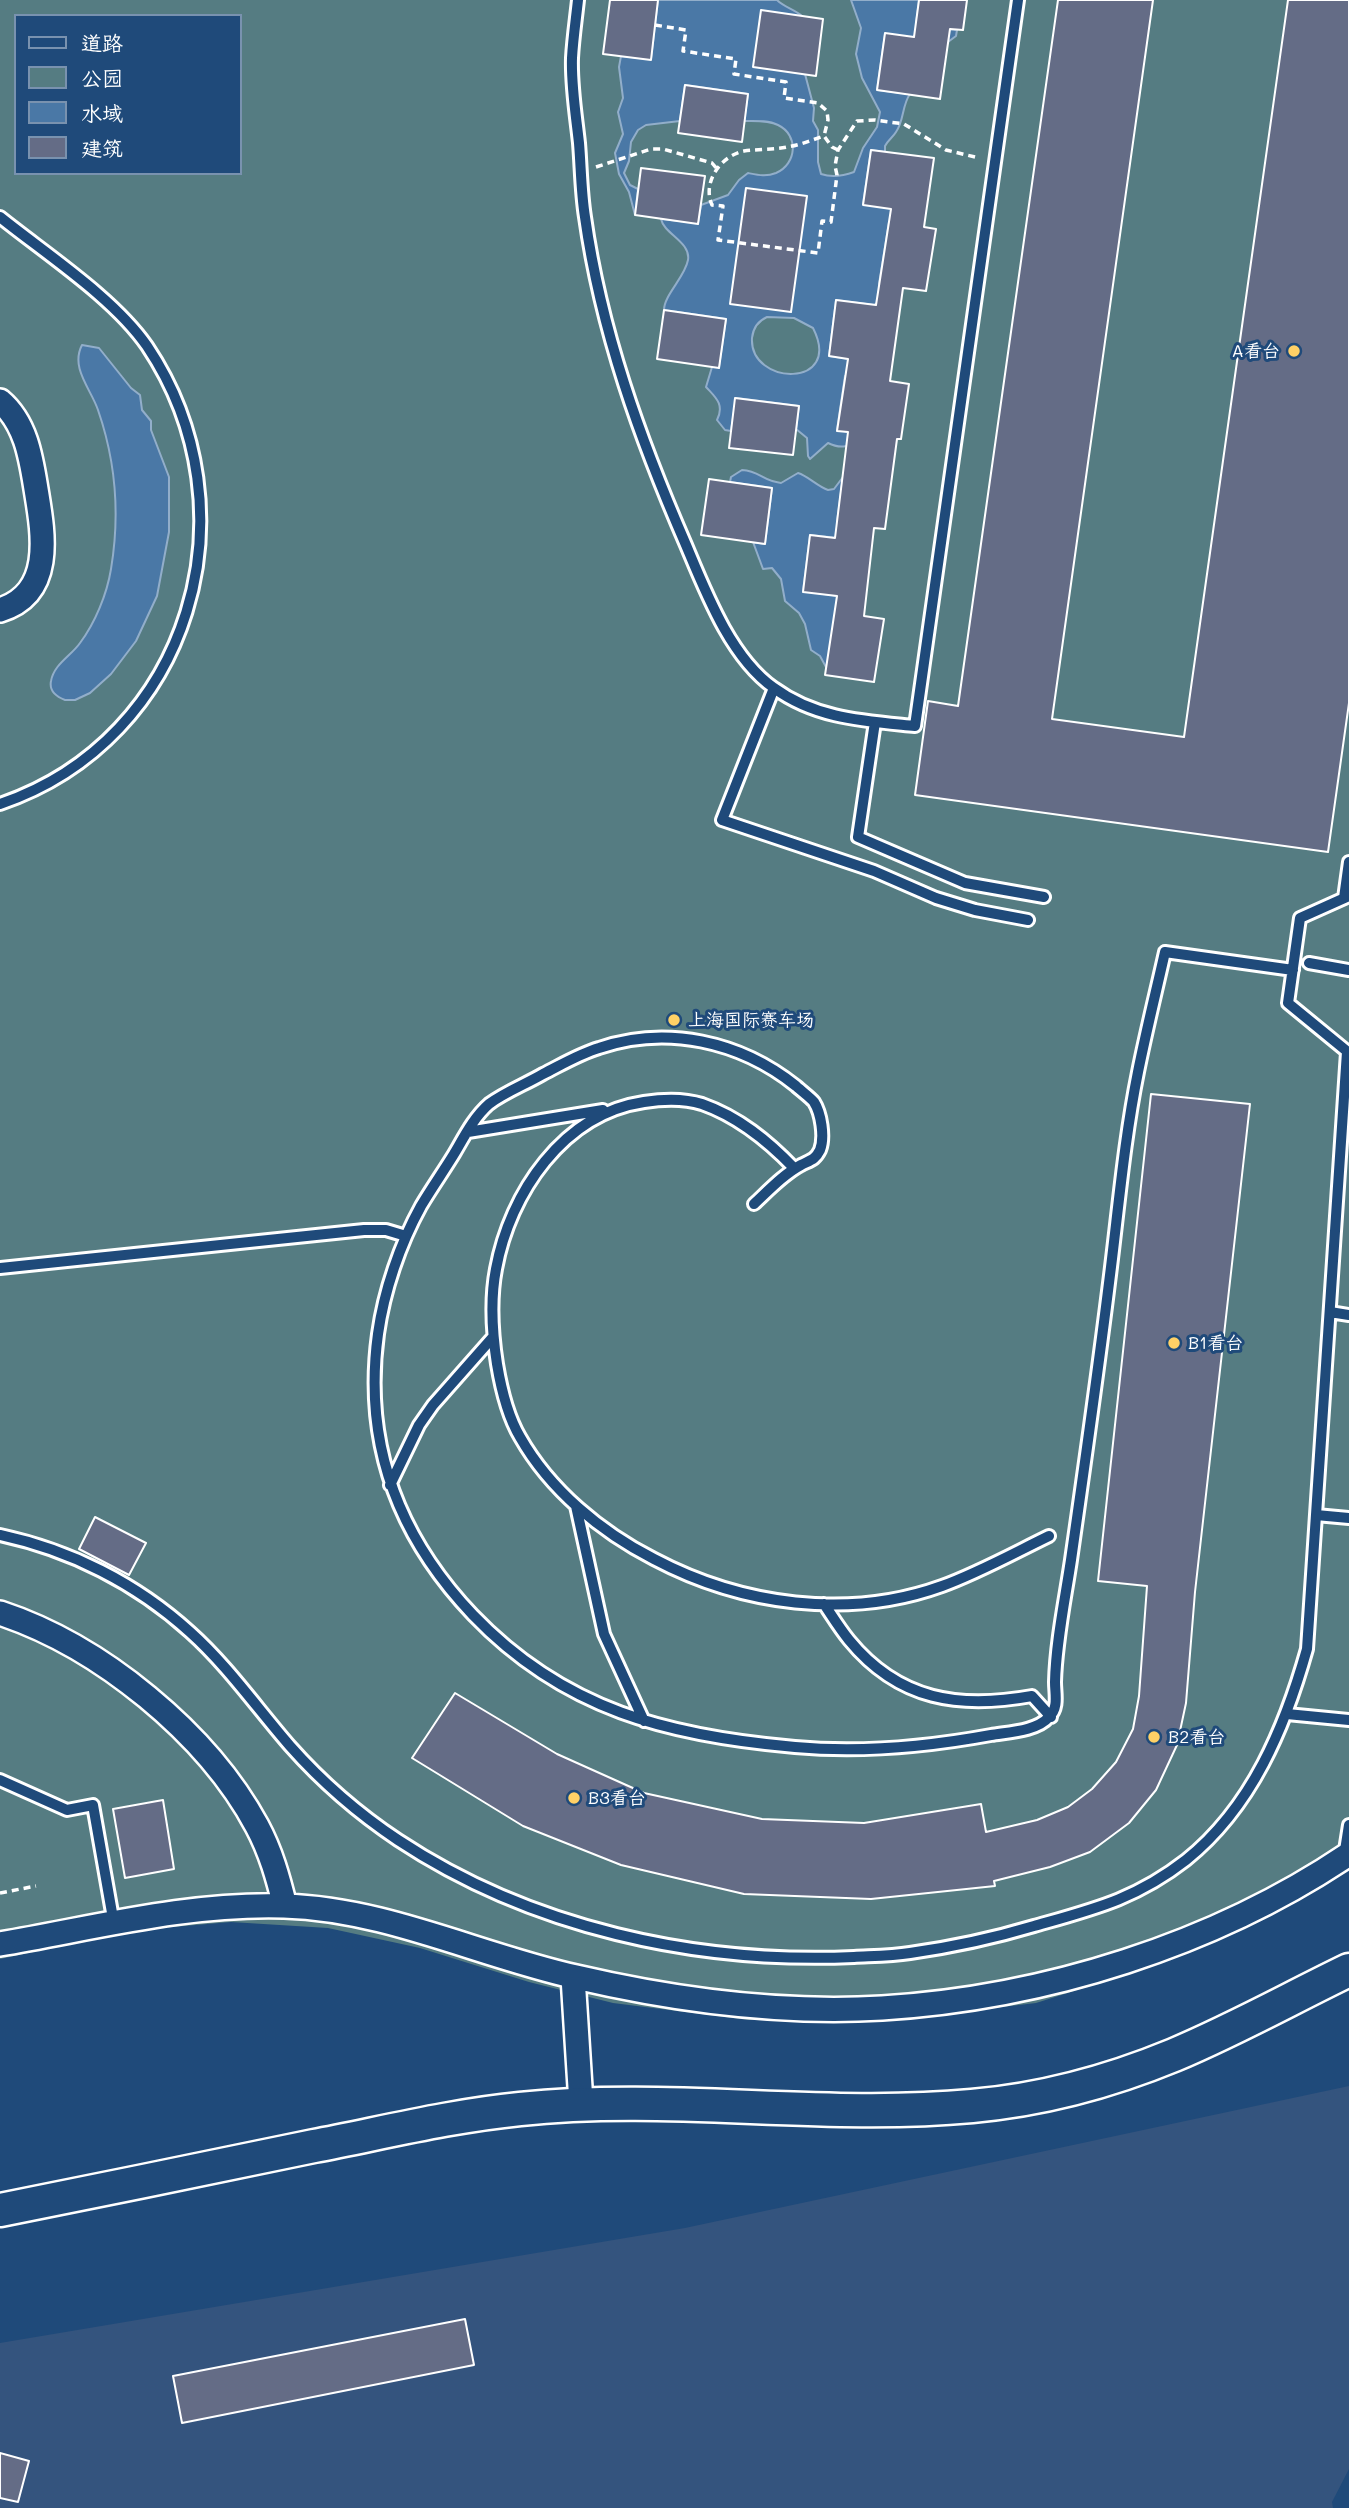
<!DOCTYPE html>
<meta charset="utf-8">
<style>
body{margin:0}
#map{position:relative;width:1349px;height:2508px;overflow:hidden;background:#1f4a7a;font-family:Mali,"LXGW WenKai TC",sans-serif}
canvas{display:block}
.legend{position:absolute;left:14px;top:14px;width:228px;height:161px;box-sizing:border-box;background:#1f4a7a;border:2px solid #7992af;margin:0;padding:9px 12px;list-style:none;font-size:21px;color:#fff}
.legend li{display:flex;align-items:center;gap:14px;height:35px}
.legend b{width:35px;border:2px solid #7992af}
</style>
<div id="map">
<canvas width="1349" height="2508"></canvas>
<ul class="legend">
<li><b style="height:9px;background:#1f4a7a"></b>道路</li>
<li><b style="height:19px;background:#557c82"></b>公园</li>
<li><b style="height:19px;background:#4a78a6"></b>水域</li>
<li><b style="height:19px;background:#646c86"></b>建筑</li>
</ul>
</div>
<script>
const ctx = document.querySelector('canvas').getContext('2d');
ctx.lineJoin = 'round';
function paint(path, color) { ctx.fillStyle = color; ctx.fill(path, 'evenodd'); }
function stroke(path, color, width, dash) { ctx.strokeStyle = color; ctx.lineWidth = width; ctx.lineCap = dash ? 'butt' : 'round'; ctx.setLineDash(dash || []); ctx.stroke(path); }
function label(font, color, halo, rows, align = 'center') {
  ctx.font = font + ' Mali,"LXGW WenKai TC",sans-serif'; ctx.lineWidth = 6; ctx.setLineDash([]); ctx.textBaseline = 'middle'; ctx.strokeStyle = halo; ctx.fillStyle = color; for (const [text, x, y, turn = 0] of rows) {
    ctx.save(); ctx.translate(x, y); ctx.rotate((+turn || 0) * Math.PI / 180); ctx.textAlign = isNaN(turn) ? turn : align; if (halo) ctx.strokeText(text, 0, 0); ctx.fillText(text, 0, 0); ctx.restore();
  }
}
const built = new Path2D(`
 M1349,2086V2469L1332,2502L1333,2508H0V2343L685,2228Z`);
const green = new Path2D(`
 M0,0H1349V1867L1271,1913L1150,1967L1036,2003L950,2013L852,2020H749L613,2003L529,1982L420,1948L328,1928L231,1922L137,1930L0,1959ZM16,16H240V173H16Z`);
const water = new Path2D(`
 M658,0H777C784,7 794,9 802,16L805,74L814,108L813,121L818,130V162L821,174C833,178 843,176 854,172L863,148L877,127L880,112L862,78L856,54L861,28L851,0H919L916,24L957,30L956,36L948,42L885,34L877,90L910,94C902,105 904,121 896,132C893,137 888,140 885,146V152L871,150L863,204L901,210L889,222L879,284L894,292L874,305L836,300L829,356L864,361L845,376L837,430L871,435C854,442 846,452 828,443L810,459L808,456L807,438L796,429L799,406L736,398L731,431L725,430L717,420C725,404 715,397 706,387L712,367H719L726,319L664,310C664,295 685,277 688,260C691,242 664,234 661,219L698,223L701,205L728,195L739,180L748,173C758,175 766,177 776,173C797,164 799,135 778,125C768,120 755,121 744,121L748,94L685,85L680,121L646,125L638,130L631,142L629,161L624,173L630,185L638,189L635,215L629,192L619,174L615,153L623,134L618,112L623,98L619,67L621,56L651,59ZM767,317L794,318L813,328C844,389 749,386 752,338C753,329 758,321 767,317Z
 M82,345L99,348L131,388L140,395L142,410L151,421V430L169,477V532L157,596L136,641L111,674L90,693L75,700H65C57,697 49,691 51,681C54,664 71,656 80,643C95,623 107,594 111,569C120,515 116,462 98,410C91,389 70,368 82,345Z
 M742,470C760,471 762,481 781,483L798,473C808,476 817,486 828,490L834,489L843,477L837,522L855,525L847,539L810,535L803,591L853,598L826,667L820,656L811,650L805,624L799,613L785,601L781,579L772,568L763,569L753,542L765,544L772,488L730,482L731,477Z`);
const building = new Path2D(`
 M610,0H658L651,60L603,54Z
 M919,0H967L963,30L950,29L940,99L877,90L885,33L914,37Z
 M1058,0H1153L1052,719L1184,737L1288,0H1349V703L1328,852L915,795L928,701L958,706Z
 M761,10L823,19L816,76L753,67Z
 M685,85L748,94L742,142L678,133Z
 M871,150L934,158L924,227L936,229L926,291L903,288L890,381L909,384L901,439H897L885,529L874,528L864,616L884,619L874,682L825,675L837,596L803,592L810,535L835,538L848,432L837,431L848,359L829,356L836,300L876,305L891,209L863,205Z
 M641,168L705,176L698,224L635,215Z
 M746,188L807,196L791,312L730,304Z
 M664,310L726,319L719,368L657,359Z
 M735,398L799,406L793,455L729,448Z
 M709,479L772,488L765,544L701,535Z
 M1151,1094L1250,1104L1195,1592L1186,1703L1177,1745L1156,1790L1129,1823L1090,1852L1050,1867L994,1881L995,1886L871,1899L744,1894L621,1865L523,1826L412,1758L455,1693L557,1754L644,1793L762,1819L864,1823L981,1804L986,1832L1037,1820L1068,1807L1092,1789L1116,1762L1133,1729L1139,1696L1147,1586L1098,1581Z
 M95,1517L146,1543L129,1575L79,1549Z
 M163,1800L174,1869L125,1878L113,1809Z
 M465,2319L474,2365L182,2423L173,2376Z
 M0,2453L29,2461L18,2502L0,2498Z`);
const path = new Path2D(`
 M655,25L686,30L683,51L736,59L734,74L786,82L784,98L818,103L827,111L828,120L824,136
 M838,150L832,147L824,136C812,140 800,145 787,147C773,150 758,149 744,151C720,156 702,183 712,205L723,206L718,240L818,253L822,221L831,222L837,175L835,166L838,150L857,121L875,120L904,124L946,150L979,158
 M596,167L651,149H663L712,163L717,169
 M0,1893L36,1886`);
const lane = new Path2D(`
 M578,0C576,19 573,39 572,58C571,86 576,115 579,143C581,167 581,192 585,217C601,331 640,439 686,545C706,593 731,658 774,688C816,719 865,721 915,726L1018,0
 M0,217C46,254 114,298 147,346C257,510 191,739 0,804
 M774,688L722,820L874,871L936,898L975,910L1028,920
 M875,722L858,837L965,883L1044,897
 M1349,896L1300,918L1288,1003L1349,1053
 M1344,898L1349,862
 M1309,963L1349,970
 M468,1132L603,1110
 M794,1168C768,1141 739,1117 702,1104C683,1098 663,1099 644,1102C563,1114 510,1193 496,1269C490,1300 492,1332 497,1364C501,1388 507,1415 520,1437C550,1490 601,1532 654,1559C741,1605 848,1620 942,1586C978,1573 1014,1553 1049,1536
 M754,1204C769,1190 784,1174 801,1165C811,1160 815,1160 820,1150C825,1137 821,1113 814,1102C811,1098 799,1089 796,1086C740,1041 666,1025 599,1048C579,1054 561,1065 543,1074C526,1084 505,1092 489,1104C474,1117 464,1137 454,1154C443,1172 431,1189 421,1206C400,1244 384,1291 378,1334C363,1443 398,1536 473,1615C564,1710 669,1736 795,1747C861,1753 926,1747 991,1735C1009,1732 1037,1731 1049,1717C1059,1708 1055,1694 1055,1682C1056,1642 1065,1600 1071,1560C1085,1463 1099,1365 1111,1267C1119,1202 1125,1136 1138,1072C1146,1032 1156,992 1165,952L1293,970
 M0,1268L364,1230H386L406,1236
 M1330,1312L1349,1315
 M390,1485L419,1425L433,1405L493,1337
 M576,1506L604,1634L644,1721
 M1316,1515L1349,1518
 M0,1535C70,1550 136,1583 190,1632C227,1665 257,1708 290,1746C321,1781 359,1814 398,1840C531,1928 696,1964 854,1957C872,1956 891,1956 910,1953C952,1947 994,1938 1034,1926C1094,1909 1136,1899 1186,1860C1252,1807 1285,1727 1307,1649L1347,1052
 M824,1604C832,1616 840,1629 849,1640C899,1701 960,1709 1032,1696L1051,1717
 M1287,1714L1349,1720
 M0,1780L67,1810L93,1805L114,1924
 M1344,1857L1349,1825`);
const street = new Path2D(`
 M0,401C26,423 31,458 36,489C43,532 55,593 0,610
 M0,1613C100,1646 207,1733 257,1826C271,1852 278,1878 285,1906
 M0,1944C94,1928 188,1903 284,1906C386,1909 478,1955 576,1977C675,2000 780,2014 882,2008C1044,1998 1214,1945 1349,1854
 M573,1977L581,2103`);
const secondary = new Path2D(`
 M0,2210C105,2189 209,2168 314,2146C382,2133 450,2116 520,2109C670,2093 821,2120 972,2106C1040,2100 1111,2081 1174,2055C1234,2030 1291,1998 1349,1970`);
const markers = [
 [1294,351,7,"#ffd166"],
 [674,1020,7,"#ffd166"],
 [1174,1343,7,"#ffd166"],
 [1154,1737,7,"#ffd166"],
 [574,1798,7,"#ffd166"]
];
const poiNames = [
 ["A看台",1280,351,"right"],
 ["上海国际赛车场",688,1020],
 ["B1看台",1188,1343],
 ["B2看台",1168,1737],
 ["B3看台",588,1798]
];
paint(built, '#34547e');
paint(green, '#557c82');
paint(water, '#4a78a6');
stroke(water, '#92aeca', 2);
paint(building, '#646c86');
stroke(building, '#fff', 2);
stroke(lane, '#fff', 16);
stroke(street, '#fff', 28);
stroke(secondary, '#fff', 37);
stroke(path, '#fff', 3.5, [7, 5]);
stroke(lane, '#1f4a7a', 10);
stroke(street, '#1f4a7a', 23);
stroke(secondary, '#1f4a7a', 32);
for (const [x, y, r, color] of markers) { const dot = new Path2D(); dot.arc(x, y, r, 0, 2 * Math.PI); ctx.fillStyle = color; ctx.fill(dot); stroke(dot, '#1f4a7a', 2.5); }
label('18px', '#fff', '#1f4a7a', poiNames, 'left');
</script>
